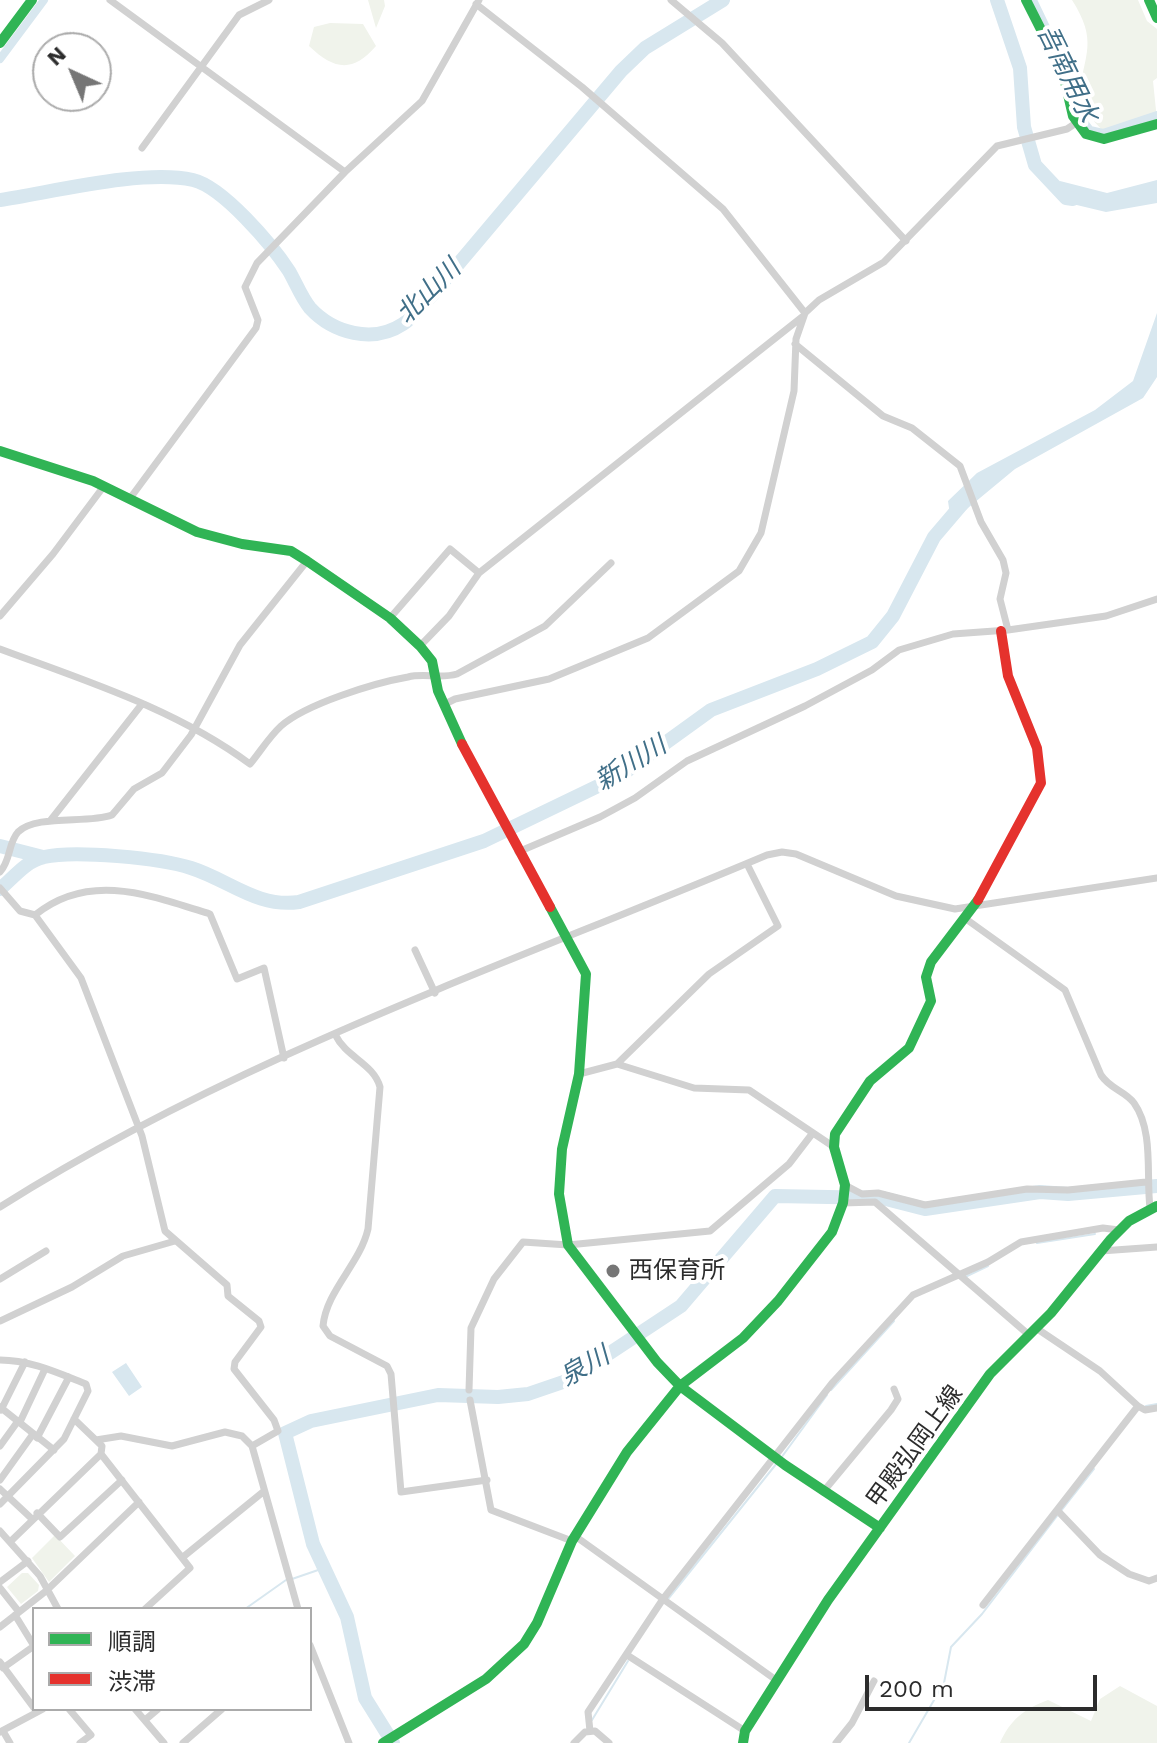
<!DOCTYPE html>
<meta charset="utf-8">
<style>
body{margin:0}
#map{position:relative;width:1157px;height:1743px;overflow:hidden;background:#fff;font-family:"Work Sans","Noto Sans JP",sans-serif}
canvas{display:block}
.legend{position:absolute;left:32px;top:1607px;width:280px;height:104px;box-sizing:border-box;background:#fff;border:2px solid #ababab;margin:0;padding:10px 14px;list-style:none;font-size:24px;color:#2c2c2c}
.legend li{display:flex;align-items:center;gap:16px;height:40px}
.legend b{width:40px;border:2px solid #ababab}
.north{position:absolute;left:32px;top:32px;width:80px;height:80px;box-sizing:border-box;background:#fff;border:2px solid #ababab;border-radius:50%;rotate:316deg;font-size:22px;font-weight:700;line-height:32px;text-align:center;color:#2c2c2c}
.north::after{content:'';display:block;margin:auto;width:28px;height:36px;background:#767676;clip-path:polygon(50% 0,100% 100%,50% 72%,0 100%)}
.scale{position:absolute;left:865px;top:1675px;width:232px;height:36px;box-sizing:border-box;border:4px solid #2c2c2c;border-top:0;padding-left:10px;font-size:24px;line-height:28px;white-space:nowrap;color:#2c2c2c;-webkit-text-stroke:6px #fff;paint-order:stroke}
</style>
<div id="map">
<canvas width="1157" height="1743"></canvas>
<ul class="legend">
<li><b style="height:10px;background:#30b455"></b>順調</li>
<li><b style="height:10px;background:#e5322d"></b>渋滞</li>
</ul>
<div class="north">N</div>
<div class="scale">200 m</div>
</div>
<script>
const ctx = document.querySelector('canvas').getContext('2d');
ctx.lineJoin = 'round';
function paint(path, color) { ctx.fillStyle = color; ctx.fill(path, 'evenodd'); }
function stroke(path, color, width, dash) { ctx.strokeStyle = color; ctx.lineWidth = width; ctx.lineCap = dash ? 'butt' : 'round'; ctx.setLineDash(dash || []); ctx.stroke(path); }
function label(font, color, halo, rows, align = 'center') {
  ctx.font = font + ' "Work Sans","Noto Sans JP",sans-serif'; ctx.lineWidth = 8; ctx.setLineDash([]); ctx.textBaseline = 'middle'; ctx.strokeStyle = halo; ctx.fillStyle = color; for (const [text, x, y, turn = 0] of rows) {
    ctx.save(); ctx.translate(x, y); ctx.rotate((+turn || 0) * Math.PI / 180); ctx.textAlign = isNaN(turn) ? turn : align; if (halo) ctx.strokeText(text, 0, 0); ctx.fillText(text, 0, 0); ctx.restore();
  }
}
const green = new Path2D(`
 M368,0H384L385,6L376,28Z
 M1042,0H1138L1147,21L1157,29V78L1153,81L1157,120L1119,131L1102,130L1088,115L1078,97C1085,53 1098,41 1072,0Z
 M330,23L363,24L376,46C353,73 334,70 309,46L314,27Z
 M55,1535L75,1556L49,1582L32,1558Z
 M22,1573H28L39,1585L38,1591L21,1604L7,1587Z
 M1120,1686L1157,1706V1743H1000C1010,1720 1024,1709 1048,1700L1091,1721L1100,1699Z`);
const water = new Path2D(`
 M1157,180V203L1106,212L1060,201V181L1107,193Z
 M1157,313V377L1143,398L1015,469L951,522L948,501L977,473L1095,410L1133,381Z
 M126,1363L142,1387L129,1396L112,1372Z`);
const stream = new Path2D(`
 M1037,1243L1095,1234
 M965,1277L988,1266
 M831,1390L894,1321
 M1146,1406L1157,1404
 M781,1458L827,1395
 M1061,1511L1094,1469
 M292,1579L324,1568
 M668,1599L777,1463
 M245,1609L286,1580
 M592,1720L628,1661
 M909,1743L944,1683L951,1647L982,1614L1057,1516`);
const canal = new Path2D(`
 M1033,0L1067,71L1080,117L1090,130L1103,133L1157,115
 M0,59L44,0`);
const river = new Path2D(`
 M997,0L1020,68L1024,127L1035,165L1066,198L1073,199
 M0,200C53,192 143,169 193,180C223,187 272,245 289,271C296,283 301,297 310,308C333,333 373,344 403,324C414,317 423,303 433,294L621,71L645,48L723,0
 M0,846L43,857
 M0,889C13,878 27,860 44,857C74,850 161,858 191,868C229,880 257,908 299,902L484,841L621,775L711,710L817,669L872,642L893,616L934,537L963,503
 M393,1743L365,1698L347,1617L313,1544L285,1433L311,1421L438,1395L498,1397L528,1394L569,1380L681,1306L775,1196L882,1198L925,1209L1040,1192L1068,1194L1157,1186`);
const street = new Path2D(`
 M110,0L345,172
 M671,0L722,43L906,241
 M476,4L582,87L723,209L805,313
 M142,148L239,15L269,0
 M795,344L883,416L912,428L960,466L981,522L1003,560L1006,573L1000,599L1008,630L1106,616L1157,599
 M131,497L256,328L258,320L245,287L257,263L345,172L422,101L479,0
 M0,616L53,554L104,486
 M390,618L450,549L479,573
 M420,646L449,616L479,573L802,317
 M0,649C86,681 176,709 250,764C260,752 269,737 281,726C306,704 374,683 408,677C424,673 441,679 457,674L545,626L611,563
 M443,705L455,699L549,679L648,638L739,571L761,533L794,391L796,339L805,313L819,300L884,262L997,146L1067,129L1076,123
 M50,821L142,704
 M518,852L600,817L635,798L687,761L805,706L872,670L899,650L953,634L1008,630
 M0,872C11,860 8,843 18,832C36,814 88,824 112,815L134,789L162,773L191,735L240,645L307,561
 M0,888L20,911L35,915L81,978L142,1136L165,1231L227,1285L228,1296L259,1321L261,1327L235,1362L234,1369L274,1420L278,1431L252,1446
 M35,915C89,871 150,895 210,914L237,979L264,968L284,1058
 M966,919L1065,990L1101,1075C1110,1089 1125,1091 1134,1103C1154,1131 1146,1176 1150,1208
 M415,950L435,993
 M336,1036C346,1057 374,1064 380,1087L368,1229C360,1264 326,1291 323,1326L330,1336L387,1366L391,1374L401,1492L487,1480
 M617,1064L709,974L778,926L747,864
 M579,1074L617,1064L694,1088L749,1090L834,1147
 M845,1185L862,1194L878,1193L925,1205L1027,1189L1068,1190L1146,1182
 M843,1203L875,1202L1029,1335
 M0,1207C237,1057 509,964 767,855L782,852L796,854L896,896L955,909L1157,878
 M1101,1251L1157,1247
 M0,1279L46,1251
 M0,1321L72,1287L123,1256L175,1241
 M1036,1328L1100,1371L1138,1406
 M0,1360C30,1360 58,1373 86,1384L88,1391L64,1439L0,1504
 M469,1390L471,1328L494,1279L523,1242L568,1245L710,1231L789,1164L812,1134
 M470,1400L491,1510L572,1541
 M0,1407L54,1450
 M1,1410L25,1362
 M20,1422L45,1369
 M37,1438L69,1377
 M96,1440L121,1436L172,1446L225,1432L242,1436L252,1446L298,1609
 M0,1446L18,1421
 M101,1454L190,1568L145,1609
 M0,1480L33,1434
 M0,1489L31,1518
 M823,1492L891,1410L898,1399L894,1389
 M1057,1510L1100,1555L1129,1574L1149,1581L1157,1578
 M37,1513L60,1537L122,1480
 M0,1531L40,1576L58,1609
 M575,1536L776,1680
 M10,1542L101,1454L102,1446L74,1419
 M183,1557L263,1492
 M0,1582L28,1561
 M0,1588L19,1612
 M983,1605L1138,1406L1145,1410L1157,1408
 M15,1615L34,1646
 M0,1627L46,1591L139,1502
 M310,1645L349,1743
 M627,1655L745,1731
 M0,1662L34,1708
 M3,1668L34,1646
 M69,1709L91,1735L80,1743
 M135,1709L164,1743
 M145,1720L158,1709
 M3,1731L10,1743
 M590,1731L588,1712L663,1599L833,1382L913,1295L988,1262L1021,1242L1103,1228L1119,1230
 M0,1732L43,1709
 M183,1743L222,1709
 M574,1743L585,1732L595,1731L609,1743
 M836,1743L852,1723L874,1681`);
const fast = new Path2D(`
 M1026,0L1063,73L1073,116L1086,134L1104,139L1157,124
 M1149,0L1157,18
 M0,43L32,0
 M0,451L93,481L197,532L242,544L291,551L307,561L390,618L420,646L432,661L438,691L462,744
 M550,907L586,974L579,1074L562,1149L559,1194L568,1245L657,1362L680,1386L785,1465L880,1528
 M383,1743L486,1679L524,1644L537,1623L572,1541L627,1452L680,1386L743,1338L778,1301L832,1232L843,1203L845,1185L834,1147L835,1134L870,1081L909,1048L931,1001L926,977L931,962L978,900
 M743,1743L745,1731L828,1600L990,1374L1051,1313L1111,1239L1129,1221L1157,1206`);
const jam = new Path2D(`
 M462,744L550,907
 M978,900L1041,783L1037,748L1008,676L1001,631`);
const markers = [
 [613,1271,8,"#767676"]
];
const poiNames = [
 ["西保育所",629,1271]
];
const streetNames = [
 ["甲殿弘岡上線",915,1447,-54]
];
const waterNames = [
 ["吾南用水",1067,74,64],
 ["北山川",429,292,-45],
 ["新川川",631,764,-32],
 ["泉川",585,1367,-30]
];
paint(green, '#f0f3eb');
paint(water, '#d8e7ef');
stroke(stream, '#d8e7ef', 2);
stroke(canal, '#d8e7ef', 8);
stroke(river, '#d8e7ef', 14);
stroke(street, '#d1d1d1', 7);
stroke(fast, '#30b455', 10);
stroke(jam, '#e5322d', 10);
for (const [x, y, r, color] of markers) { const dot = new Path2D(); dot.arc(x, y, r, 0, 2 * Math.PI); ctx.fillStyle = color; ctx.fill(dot); stroke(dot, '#fff', 3); }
label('24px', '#2c2c2c', '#fff', poiNames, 'left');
label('24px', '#2c2c2c', '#fff', streetNames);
label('italic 26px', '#406f88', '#fff', waterNames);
</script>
